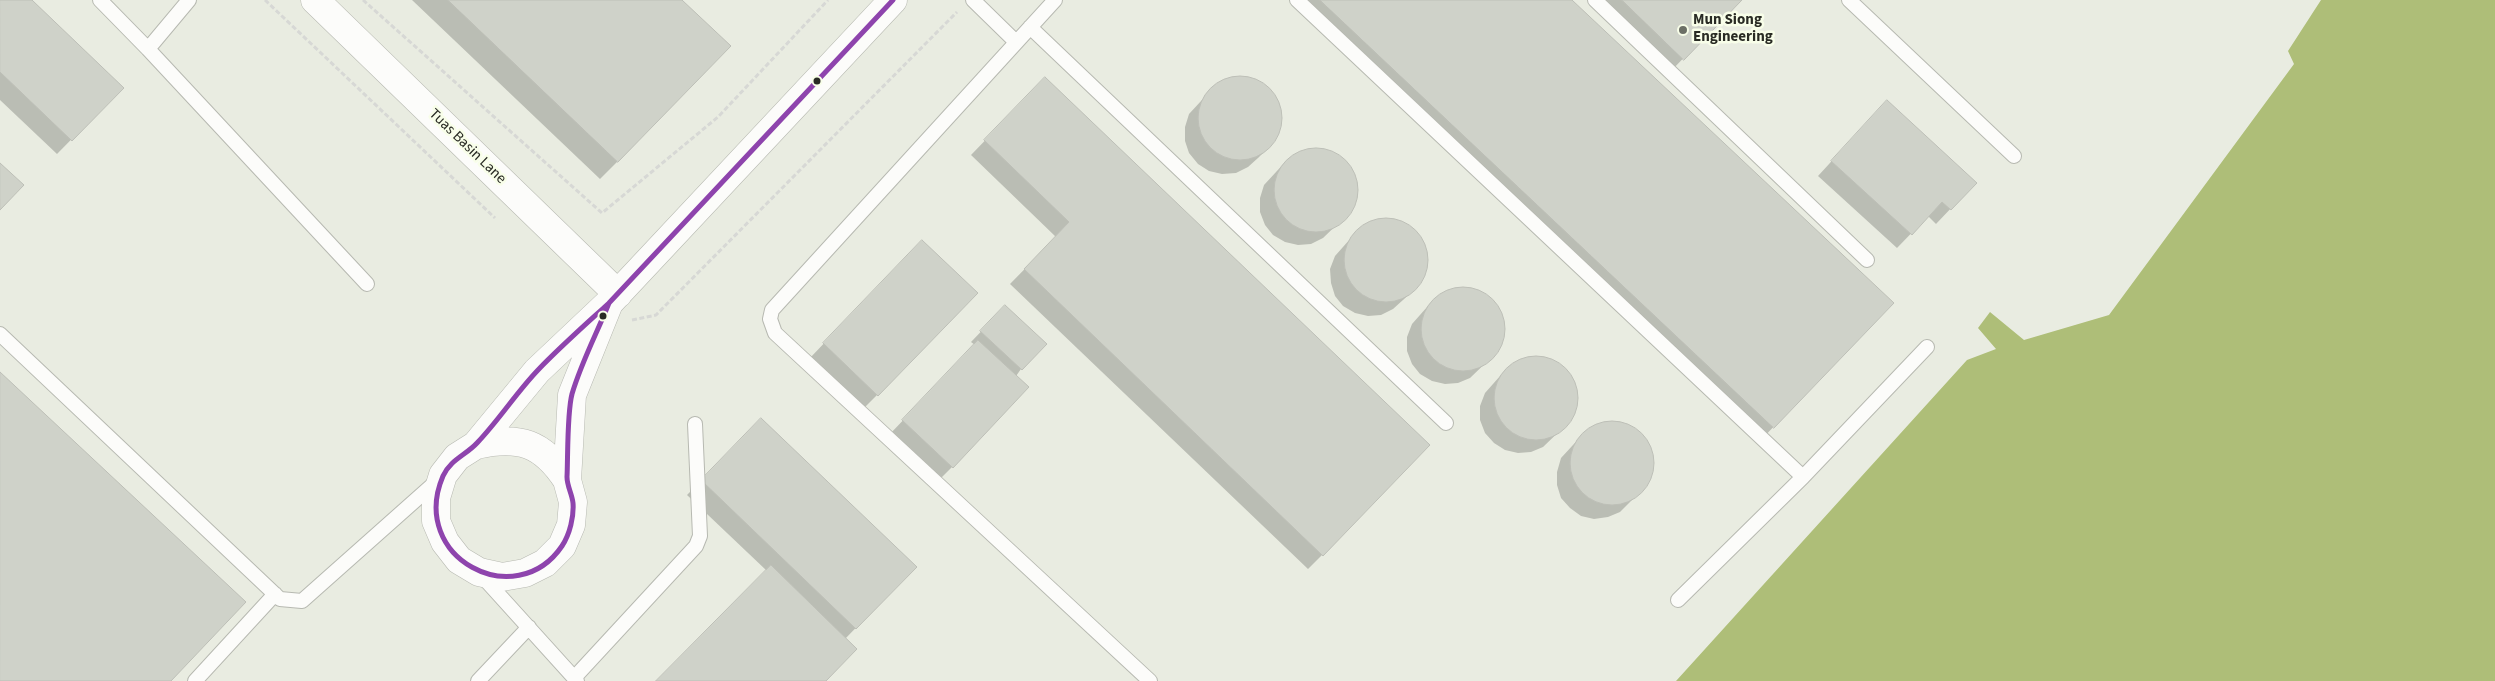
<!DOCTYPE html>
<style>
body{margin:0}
canvas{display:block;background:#e9ece1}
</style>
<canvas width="2495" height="681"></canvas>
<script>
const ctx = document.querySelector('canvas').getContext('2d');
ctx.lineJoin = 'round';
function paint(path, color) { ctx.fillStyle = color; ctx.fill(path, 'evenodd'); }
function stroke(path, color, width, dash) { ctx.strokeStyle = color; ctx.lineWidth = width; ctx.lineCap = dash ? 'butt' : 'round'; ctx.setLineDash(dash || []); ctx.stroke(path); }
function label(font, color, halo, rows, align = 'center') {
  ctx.font = font + ' "Source Sans 3",sans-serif'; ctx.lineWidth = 5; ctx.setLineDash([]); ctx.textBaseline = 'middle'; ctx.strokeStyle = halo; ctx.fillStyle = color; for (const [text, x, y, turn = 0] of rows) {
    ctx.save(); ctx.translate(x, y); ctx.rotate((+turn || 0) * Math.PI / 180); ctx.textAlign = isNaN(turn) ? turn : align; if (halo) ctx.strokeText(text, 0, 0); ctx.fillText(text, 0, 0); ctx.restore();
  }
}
const water = new Path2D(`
 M2321,0H2495V681H1676L1967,360L1996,349L1978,328L1990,312L2024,340L2109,315L2294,64L2288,51Z`);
const shadow = new Path2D(`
 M0,0H30L122,88L57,154L0,100Z
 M412,0H680L618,161L600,179Z
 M1291,0H1570L1892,303L1759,442Z
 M1593,0H1740L1669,73Z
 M1238,77L1251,79L1263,84L1273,94L1280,106L1281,118L1279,132L1273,143L1258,158L1248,167L1236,173L1222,174L1209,171L1198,164L1189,153L1185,141V127L1189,114L1213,88L1224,81Z
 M1031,93L1322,555L1308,569L1010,284L1056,237L971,155Z
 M1873,116L1975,183L1936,224L1928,216L1897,248L1818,176Z
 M1314,149L1327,150L1339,156L1348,165L1354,177L1357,190L1354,203L1348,214L1323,238L1311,244L1298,245L1285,242L1273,235L1265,225L1260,212V198L1264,185L1288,159L1300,152Z
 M1384,219L1397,221L1409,226L1419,236L1425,248L1427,260L1424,274L1418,286L1403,300L1393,309L1381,315L1368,316L1355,313L1343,306L1335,296L1331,283L1330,269L1335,256L1358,230L1370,223Z
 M908,255L877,395L863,409L810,358Z
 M1460,288L1474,289L1486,295L1496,304L1502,316L1504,329L1501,342L1495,354L1470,378L1458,383L1445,384L1432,381L1420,374L1412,364L1407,351V337L1412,324L1435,298L1447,291Z
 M995,317L1021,369L952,467L938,481L889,435L975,345L971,342Z
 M1533,357L1547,358L1559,364L1569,373L1575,385L1577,398L1574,411L1568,423L1543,447L1531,452L1518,453L1505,450L1494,443L1485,433L1480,420V406L1485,393L1508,367L1520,360Z
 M761,420L915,567L845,639L824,681H658L767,571L687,495Z
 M1610,422L1623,424L1635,429L1645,439L1651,451L1653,463L1651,476L1644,488L1620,512L1608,517L1594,519L1581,516L1570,508L1561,498L1557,485V472L1561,458L1584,433L1596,426Z`);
const building = new Path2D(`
 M0,0H32L124,88L72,141L0,72Z
 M448,0H682L731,46L618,162Z
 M1320,0H1572L1894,303L1774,428Z
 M1622,0H1742L1684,60Z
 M1198 118a42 42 0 1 1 84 0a42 42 0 1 1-84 0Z
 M1045,77L1430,445L1323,556L1024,269L1069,222L984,140Z
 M1887,100L1977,183L1951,210L1942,202L1912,235L1831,161Z
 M1274 190a42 42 0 1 1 84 0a42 42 0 1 1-84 0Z
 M0,163L24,185L0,210Z
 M1344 260a42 42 0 1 1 84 0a42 42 0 1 1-84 0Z
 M922,240L978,293L878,396L823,343Z
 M1421 329a42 42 0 1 1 84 0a42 42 0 1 1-84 0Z
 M1005,305L1047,344L1022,370L980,331Z
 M978,340L1029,387L953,468L902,420Z
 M1494 398a42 42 0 1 1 84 0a42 42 0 1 1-84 0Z
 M0,372L246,602L171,681H0Z
 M761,418L917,567L856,629L701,480Z
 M1570 463a42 42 0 1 1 84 0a42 42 0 1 1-84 0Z
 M771,565L857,649L826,681H656Z`);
const path = new Path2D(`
 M265,0L495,218
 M363,0L602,213L718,117L828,0
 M632,320L656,315L957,12`);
const lane = new Path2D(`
 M100,0L148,49
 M189,0L148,49L367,284
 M973,0L1016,42
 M1055,0L772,310L770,319L775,333L1150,681
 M1297,0L1803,477L1678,600
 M1595,0L1867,260
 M1849,0L2014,156
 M1030,27L1446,423
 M0,334L280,599L302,601L437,481
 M1803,477L1927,347
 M482,576L577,681
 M574,678L696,546L700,536L695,424
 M195,681L275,594
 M478,681L529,627`);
const street = new Path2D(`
 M315,0L618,294
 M609,303L572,395L567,480L573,502L571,525L562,546L545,563L525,573L502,577L479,572L459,560L445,542L436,521V498L443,475L457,457L476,445L537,371L609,303L893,0
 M476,445C519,435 543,443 567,480`);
const bus1 = new Path2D(`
 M609,303C597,333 581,363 572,394C567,413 568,456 567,477C567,486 572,494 573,503C574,516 570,534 562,546C516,614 408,558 443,476C450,460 466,455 477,443C499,420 516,393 538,370C560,347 585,325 609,303Z
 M609,303L893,0`);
const markers = [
 [1683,30,5,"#6c6f66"],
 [817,81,4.5,"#292b24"],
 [603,316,4.5,"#292b24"]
];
const poiNames = [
 ["Mun Siong",1693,21],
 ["Engineering",1693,38]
];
const streetNames = [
 ["Tuas Basin Lane",467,147,44]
];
paint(water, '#aebe78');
paint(shadow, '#0003');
paint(building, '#cfd2c9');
stroke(building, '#bdbfb7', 1);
stroke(lane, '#b7b9b1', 16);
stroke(street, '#b7b9b1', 29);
stroke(path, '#d7d8d5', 3, [5, 2.5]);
stroke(lane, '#fcfcfa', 14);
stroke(street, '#fcfcfa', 28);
stroke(bus1, '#8e44ad', 5);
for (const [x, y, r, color] of markers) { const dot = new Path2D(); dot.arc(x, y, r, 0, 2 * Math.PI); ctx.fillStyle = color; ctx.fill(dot); stroke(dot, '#f8fee9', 2); }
label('bold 15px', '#292b24', '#f8fee9', poiNames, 'left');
label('15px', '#292b24', '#f8fee9', streetNames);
</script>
